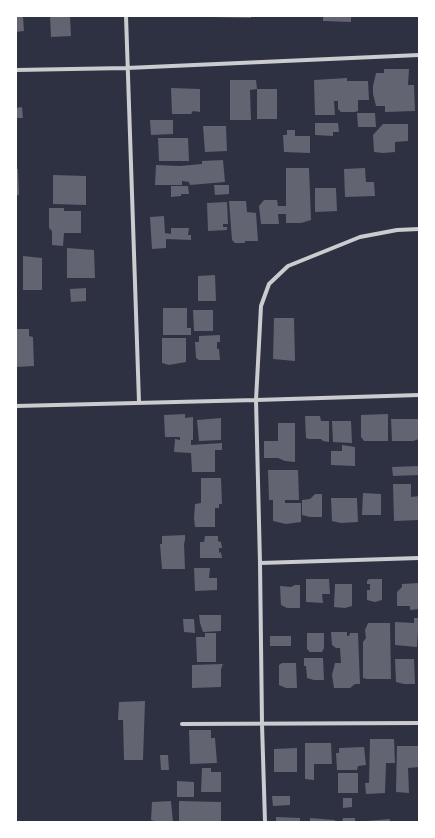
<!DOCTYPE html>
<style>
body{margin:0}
#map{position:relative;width:435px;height:838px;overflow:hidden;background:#2d3142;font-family:"IBM Plex Sans",sans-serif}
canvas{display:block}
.frame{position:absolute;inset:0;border:17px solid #fff;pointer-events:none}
</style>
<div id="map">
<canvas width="435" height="838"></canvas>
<div class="frame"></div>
</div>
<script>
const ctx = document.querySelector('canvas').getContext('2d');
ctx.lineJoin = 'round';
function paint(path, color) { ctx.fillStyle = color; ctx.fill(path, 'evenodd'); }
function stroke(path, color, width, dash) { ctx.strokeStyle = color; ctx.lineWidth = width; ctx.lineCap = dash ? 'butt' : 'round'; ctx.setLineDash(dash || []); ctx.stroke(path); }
const building = new Path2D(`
 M16,16H23L24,31L16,32Z
 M50,16H70L71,36L51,37Z
 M210,16H251V18L210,17Z
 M323,16H351V22L323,21Z
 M384,69H409L408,85H414L415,111L385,112V106H376L373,94V86L376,73H384Z
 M347,78V81H368L369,100H358V111L355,112H341L338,109V101H334L335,115H315L314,80Z
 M230,80H256L257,89L250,90L251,120H230Z
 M171,88L200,89V112L193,111L191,114H172Z
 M257,89H277V119H257Z
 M22,107L23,118H16V108Z
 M357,113H375L376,127H358Z
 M150,120H173V134L151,135Z
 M315,123H338L339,132H333V136L315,135Z
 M383,124H408V141L395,142V152L383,153L374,152L373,135Z
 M203,126H226L227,151L205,152Z
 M287,130H295V136H310V153L284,152L283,135H287Z
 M158,138H188L189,161H159Z
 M223,160L225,182L190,185L189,182L182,181V185H155L156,165L180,166L202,164V161Z
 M286,168H309L311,220L301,223H286V214H278L279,224H261L259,206L264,200H277L278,206H286Z
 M365,168L366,182H374L375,196L345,197L344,169Z
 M16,169H18L19,195H16Z
 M53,175L86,176V205L53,204Z
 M214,185H229V194L215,195Z
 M171,186H188L189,194H181V196L171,197Z
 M315,188H336L337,211L315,212Z
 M229,201H246L247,212L256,213L258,241H245V243H235L232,240Z
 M227,202L228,224H223V227H227V230L208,231L207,203Z
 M49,208H64V211H81V233H64L63,246L52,245V231L49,228Z
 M164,216L165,233L171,234V228H189L188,235H191V240L166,239V248L152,249L150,217Z
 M67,248L94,250L95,278H67Z
 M23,256L42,258V290H23Z
 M215,275L216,301H198V276Z
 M86,288V301L71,302L70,289Z
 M163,308H187V328H191V335H163Z
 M193,310H213V331H194Z
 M274,318H294L295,361L273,359Z
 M16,329H29V336L33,337L34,366L16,367Z
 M220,335V342H217V349H219L220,360H199L196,358L195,342H199V336Z
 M162,338H186V362L169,365L162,363Z
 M185,414V418L193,417V440H191V445L222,443V450H215V472H192L191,453L174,452L175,439L180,440V437H165L164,415Z
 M388,414V441H364L361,437V415Z
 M305,416H320L321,421H329V442L323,441L321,439H309L306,438Z
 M221,418V440L199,441L197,420Z
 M391,419H418L419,439L413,441H392Z
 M332,421H351L352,443L333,442Z
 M278,423H295V462L285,461L278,458H264V441H278Z
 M342,445L355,447V466L331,465V451H342Z
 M419,466V475L393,476L392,467Z
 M268,470H298L299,500H285V503H301V522L286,524L273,521V500H269Z
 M201,478H221L222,504H219V508H215V527H195L194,518L195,504L201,503Z
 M393,484H411V497L419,496V520L394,521Z
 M363,493L381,494V515H362Z
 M315,494H322V517H310L302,515V500L310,499Z
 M331,498H357L358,522L341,523L332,521Z
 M185,535V540L184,544L185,569H162L160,544H162V536Z
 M205,536H218V541L221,542L222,548H219V553L221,552L222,558H200V542H204Z
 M194,568H210L209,578H217V590L195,591Z
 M306,579H329L330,594H322L323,603L306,602Z
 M369,579H382V600L375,602L367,600V590H370V584H367V581Z
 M419,583V609L410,610V606H397V592L402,587V584Z
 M335,584H352V606L345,608L334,607Z
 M295,585H300V608H287L281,605L280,586L291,587Z
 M199,615H221V631L203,632L200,623Z
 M414,618H419V630H418L417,647L395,645V622L414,623Z
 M183,619H194L195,633L184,632Z
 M368,623H390L391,679H367L363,678V642L366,638L365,630Z
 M331,632H347V636H349L350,633H358L360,684H355L350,688H334L332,675L335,663H341L340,648H336L332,645Z
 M205,633H216V662H197L196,637H205Z
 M307,633H324V648L322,652H310L307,649Z
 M270,636H291V646H270Z
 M304,658H323L324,680H314L307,678L306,666H304Z
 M395,659H414L415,684H404L396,682Z
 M282,663H296L297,688H286L279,685V665Z
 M223,664L221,669V687L192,688V665Z
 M145,701L143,760H124L123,720H118L119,702Z
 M189,730H211V738H215L217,763L190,764Z
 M370,739H394L395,763H386L385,793L366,794L365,783H369Z
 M305,743H331L332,764H314V780L305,779Z
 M397,746H419V767L408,768L409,793L396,792Z
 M364,747L366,765L358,766L357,770H337L336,753H339V748Z
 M297,748V772H274V749Z
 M160,755H168L169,770H161Z
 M202,768H211V772H221V792H201Z
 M338,773H358V793H338Z
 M177,781L194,782V797H177Z
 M272,796H290V805L273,806Z
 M343,798H352V807L343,808Z
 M171,801L173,822H158L151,820L152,802Z
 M179,801L221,802V822H179Z
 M276,817L300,818V822H276Z
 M310,818L335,820V822H310Z
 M343,818H355V822H342Z
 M390,819V822H366V821Z`);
const minor = new Path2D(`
 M126,16L139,402
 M16,70L127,68L419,55
 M16,406L256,400L419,395
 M260,563L419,558
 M182,724L419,723
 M265,822L262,724L260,563L256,400L261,306L269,284L288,266L360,237L397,230L419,229`);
paint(building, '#626471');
stroke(minor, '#caccd0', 4);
</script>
